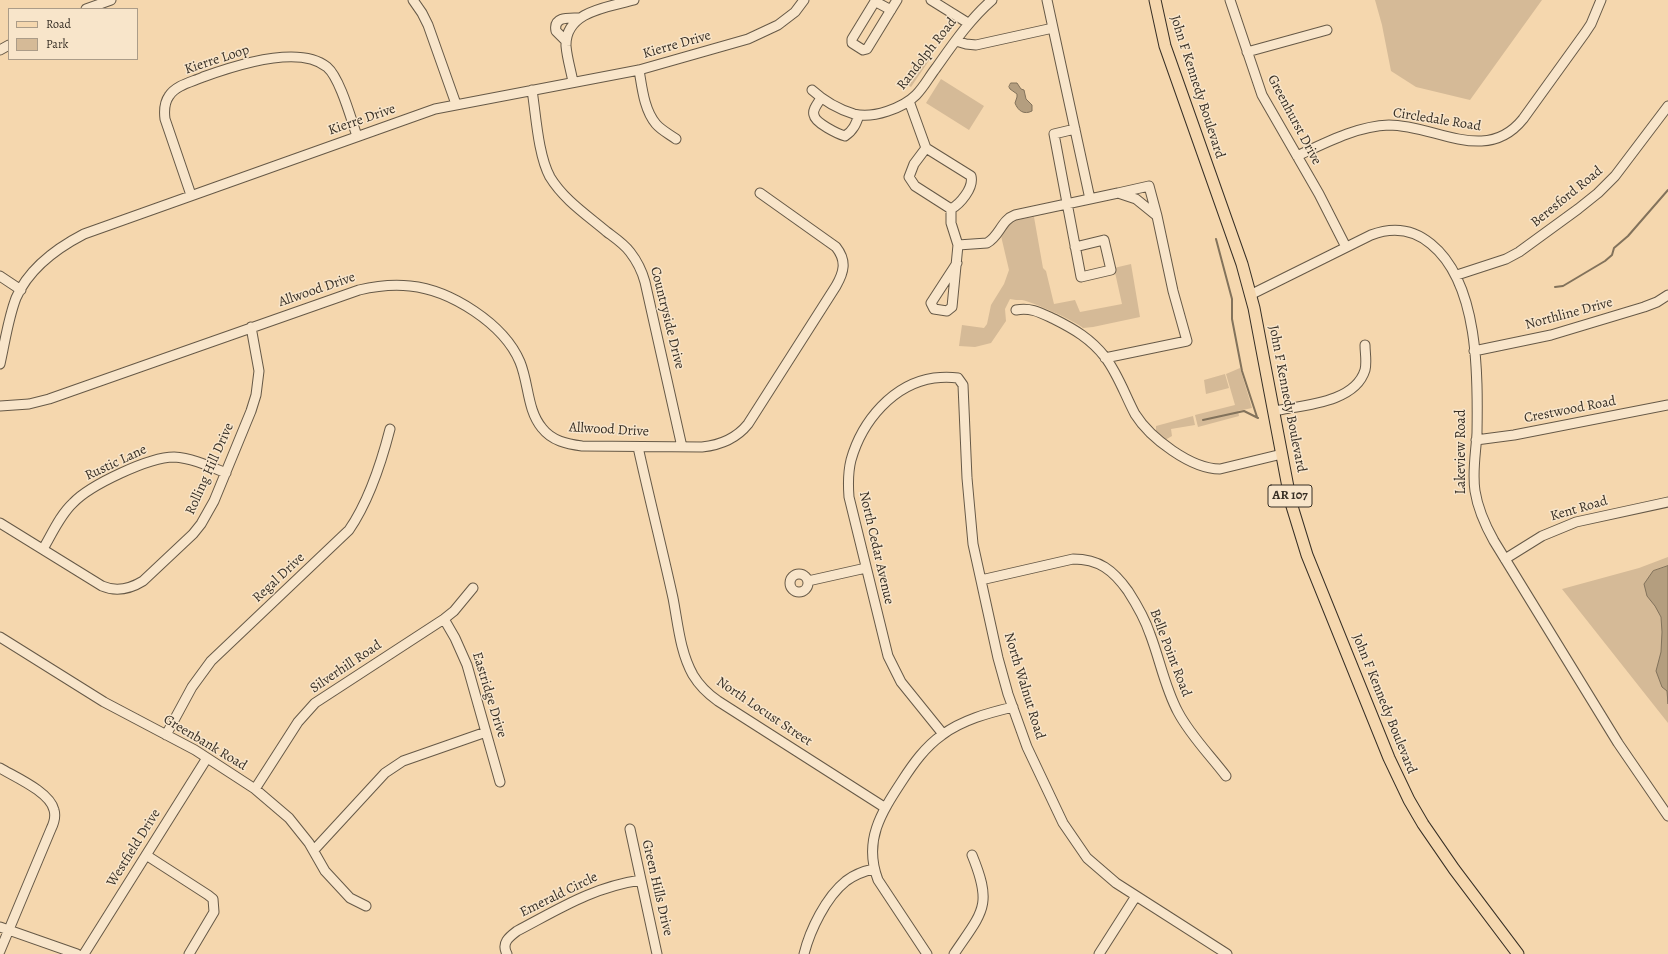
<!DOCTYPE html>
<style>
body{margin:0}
#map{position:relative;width:1668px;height:954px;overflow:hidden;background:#f5d7ae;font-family:Alegreya,serif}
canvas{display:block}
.legend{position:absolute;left:8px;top:8px;width:130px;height:52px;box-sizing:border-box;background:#f8e5ca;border:1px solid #ab9c88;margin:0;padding:5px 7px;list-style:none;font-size:12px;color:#372f25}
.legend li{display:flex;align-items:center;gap:8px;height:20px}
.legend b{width:20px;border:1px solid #ab9c88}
</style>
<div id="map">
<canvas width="1668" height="954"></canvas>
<ul class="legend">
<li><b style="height:5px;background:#f5d7ae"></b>Road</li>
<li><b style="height:11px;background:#d5ba97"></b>Park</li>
</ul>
</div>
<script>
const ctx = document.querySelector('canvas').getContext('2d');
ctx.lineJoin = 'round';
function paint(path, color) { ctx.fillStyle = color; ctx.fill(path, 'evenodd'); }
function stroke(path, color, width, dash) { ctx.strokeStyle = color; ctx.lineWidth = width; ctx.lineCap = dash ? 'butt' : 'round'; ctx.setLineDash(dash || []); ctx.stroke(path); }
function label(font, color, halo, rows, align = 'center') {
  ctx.font = font + ' Alegreya,serif'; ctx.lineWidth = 3; ctx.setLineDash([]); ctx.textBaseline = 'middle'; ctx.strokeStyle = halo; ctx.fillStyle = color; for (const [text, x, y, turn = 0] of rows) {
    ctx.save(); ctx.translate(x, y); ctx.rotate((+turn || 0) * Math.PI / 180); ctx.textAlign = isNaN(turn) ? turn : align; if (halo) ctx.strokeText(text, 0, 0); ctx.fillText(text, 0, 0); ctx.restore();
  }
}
const green = new Path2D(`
 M1375,0H1542L1470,100L1416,87L1391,71L1382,25Z
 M921,54L930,59L911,87L902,81Z
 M941,79L984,106L969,130L926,103Z
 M1034,217L1043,268L1046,271L1054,304L1075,300L1080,312L1122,304L1114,268L1131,264L1140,317L1093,327L1083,328C1075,321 1033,302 1022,300C1018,300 1014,300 1010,299L1005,309L1006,321L991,343L975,347L959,346L962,325L984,328L987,324L991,305L1004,284L1009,270L1001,236L1013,220Z
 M1240,368L1252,408L1238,411L1239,416L1198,427L1195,415L1235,405L1226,374Z
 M1225,374L1229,388L1206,394L1204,380Z
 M1193,416L1195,425L1171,429L1172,436L1165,440L1156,433V426Z
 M1668,557V723L1562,589L1639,568Z`);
const water = new Path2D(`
 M1011,83H1017L1021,89L1024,90L1026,99L1032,105V111C1024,115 1018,111 1015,103L1017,97V94L1010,89L1009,87Z
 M1668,566V704L1667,691L1662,687L1656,671L1661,652L1662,632L1661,617L1655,606L1647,596L1644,584L1653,571Z`);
const stream = new Path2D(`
 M1216,239L1232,299V319L1242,371L1257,417
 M1555,287L1563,286L1605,261L1612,255L1614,248L1628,236L1668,190
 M1203,420L1244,411L1258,418`);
const minor = new Path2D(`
 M413,0L422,13L428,25L456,104
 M931,0L968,23
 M1047,0L1053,28
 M1230,0L1262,95L1319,194L1346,247
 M86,9L111,0
 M891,10L878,3H874L852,39V43L863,50L867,49L897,0
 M566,41L556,31C553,16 569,18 580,18
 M956,41L966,44L976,45L1053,28L1090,199
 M0,50L9,45
 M1247,52L1327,30
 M639,70C642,87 644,110 656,124C661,130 669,134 676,139
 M573,82C571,71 567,58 566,46C565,11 609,7 634,0
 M532,90C536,115 538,155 550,177C564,200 587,215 607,232C615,238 624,244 630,252C637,261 642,271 645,282L682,447
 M812,90C824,101 838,109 854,114C873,119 903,108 916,95C924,87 929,77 936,68C953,44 970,19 992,0
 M821,98C818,103 812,110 814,115C815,123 838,134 845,136C853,131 856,124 859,115
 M909,101L926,148L971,176C974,188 960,204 951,209V223L958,245L987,243C1000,236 1001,220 1015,215L1118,193L1136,199L1157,216L1173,291L1187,341L1105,358
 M1075,129L1054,134C1063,182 1072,229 1081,277L1111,270L1104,240L1075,247
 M926,148L914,164L909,177L915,186L951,209
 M1297,156C1325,143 1357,126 1389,125C1436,125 1486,165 1523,119L1585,33L1591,24L1601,0
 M1118,193L1149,186L1157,216
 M191,195L165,119C164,111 164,103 169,96C176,85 192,82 203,77C233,66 299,44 327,67C340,78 351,119 357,136
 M957,263L931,303L934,309L947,311L952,307L958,245
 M1457,275L1506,259L1519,252L1578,209L1598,193L1615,176L1668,106
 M0,276L21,290
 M1250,295L1371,235C1392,227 1413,229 1431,244C1479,283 1478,375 1477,433C1476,452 1472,471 1475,491C1478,510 1485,525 1494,541L1618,743L1668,816
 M1016,310C1031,307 1041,313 1054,319C1074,329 1091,339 1105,357C1118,374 1125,395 1135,414C1150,438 1191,469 1220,469L1282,454
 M1474,351L1551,335L1644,307L1657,302L1668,295
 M0,364C5,342 8,319 16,298C29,268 57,248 84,234L435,109L639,70L748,39L778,25L795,12L804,0
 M0,406L29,404L49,399L359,290C376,286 392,284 410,286C451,290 504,324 520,362C529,384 527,410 542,428C552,441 567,444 582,446L702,447C721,445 736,439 748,424L836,286C844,272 847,261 836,247L760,193
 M1274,411C1303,405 1355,403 1365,370C1367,362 1365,353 1365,345
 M1476,440L1514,435L1668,405
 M638,447C649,497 662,548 673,598C678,624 680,652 693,675C699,685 708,694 718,701L884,807
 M0,523L102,586C116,592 130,589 143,581L193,534L201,524L214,501L251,411L256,395L259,371L251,327
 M43,549C52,534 60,515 73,503C90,485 149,457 174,457C192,458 209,466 226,473
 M1505,559L1542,536L1576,522L1668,502
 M790 583a9 9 0 1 1 18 0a9 9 0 1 1-18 0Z
 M981,580L1073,559C1099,559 1113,570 1128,591C1137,605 1145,619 1150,634C1160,660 1165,688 1178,712C1190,735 1210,755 1226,776
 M808,581L866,568
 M444,619L455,638L467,665L500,782
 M0,637L104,702L195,750L255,789L289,818L309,843L325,871L350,898L366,906
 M943,734L901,682L888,656L849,497C848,484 848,472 851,460C862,421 893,384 934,378C942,377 951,377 958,378L963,385L967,478L973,544L998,658L1008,694L1027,747L1063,823L1087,858L1116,883L1227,954
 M166,735L192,687L211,661L349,530C369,501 381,464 390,429
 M0,768C15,777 50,792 54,810C56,817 54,823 51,829L0,951
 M255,789L298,722L315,703L444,619L454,611L473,588
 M630,829L657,954
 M314,850L385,773L403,761L486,732
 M146,855L208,895L213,899L214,912L189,954
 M0,927L77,954
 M84,954L207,758
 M507,954C501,943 509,937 517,931C559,909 593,887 641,880
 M804,954C810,930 826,897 846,881C854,875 864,871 874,869
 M927,954L878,880C863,841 881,813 902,781C913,764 925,747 942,735C962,720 988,713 1013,707
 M954,954C983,911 993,906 972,855
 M1099,954L1136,896`);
const major = new Path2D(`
 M1155,0L1165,46L1242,264L1254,308L1291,503L1307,555L1389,758L1409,800L1423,824L1454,869L1518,954`);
const shields = [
 [1290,496,44]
];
const shieldNames = [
 ["AR 107",1290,496]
];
const streetNames = [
 ["Kierre Drive",677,45,-16],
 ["Randolph Road",927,54,-52],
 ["Kierre Loop",217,60,-18],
 ["John F Kennedy Boulevard",1197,87,72],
 ["Kierre Drive",362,120,-19],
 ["Greenhurst Drive",1294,120,62],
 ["Circledale Road",1437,120,9],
 ["Beresford Road",1567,197,-39],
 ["Allwood Drive",317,290,-19],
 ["Northline Drive",1569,314,-15],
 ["Countryside Drive",667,318,76],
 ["John F Kennedy Boulevard",1287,399,79],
 ["Crestwood Road",1570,410,-11],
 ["Allwood Drive",609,430,3],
 ["Lakeview Road",1462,452,-90],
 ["Rustic Lane",116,463,-25],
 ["Rolling Hill Drive",210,469,-66],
 ["Kent Road",1579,509,-16],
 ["North Cedar Avenue",876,548,77],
 ["Regal Drive",279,578,-43],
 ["Belle Point Road",1170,653,69],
 ["Silverhill Road",346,667,-34],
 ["North Walnut Road",1024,686,73],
 ["Eastridge Drive",489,695,73],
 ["John F Kennedy Boulevard",1384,704,68],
 ["North Locust Street",764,712,34],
 ["Greenbank Road",205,743,31],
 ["Westfield Drive",134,848,-58],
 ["Green Hills Drive",657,888,77],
 ["Emerald Circle",559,895,-26]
];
paint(green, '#d5ba97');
paint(water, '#b49e7f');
stroke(water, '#82725b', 1);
stroke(stream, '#82725b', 2);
stroke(minor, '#665947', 11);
stroke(major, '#372f25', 13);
stroke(minor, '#f8e5ca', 9);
stroke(major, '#f5d7ae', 11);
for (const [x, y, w] of shields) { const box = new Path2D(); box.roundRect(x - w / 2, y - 11, w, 22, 3); ctx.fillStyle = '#f8e5ca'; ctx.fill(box); stroke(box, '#372f25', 1); }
label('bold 13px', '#372f25', null, shieldNames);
label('14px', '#372f25', '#f8e5ca', streetNames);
</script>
